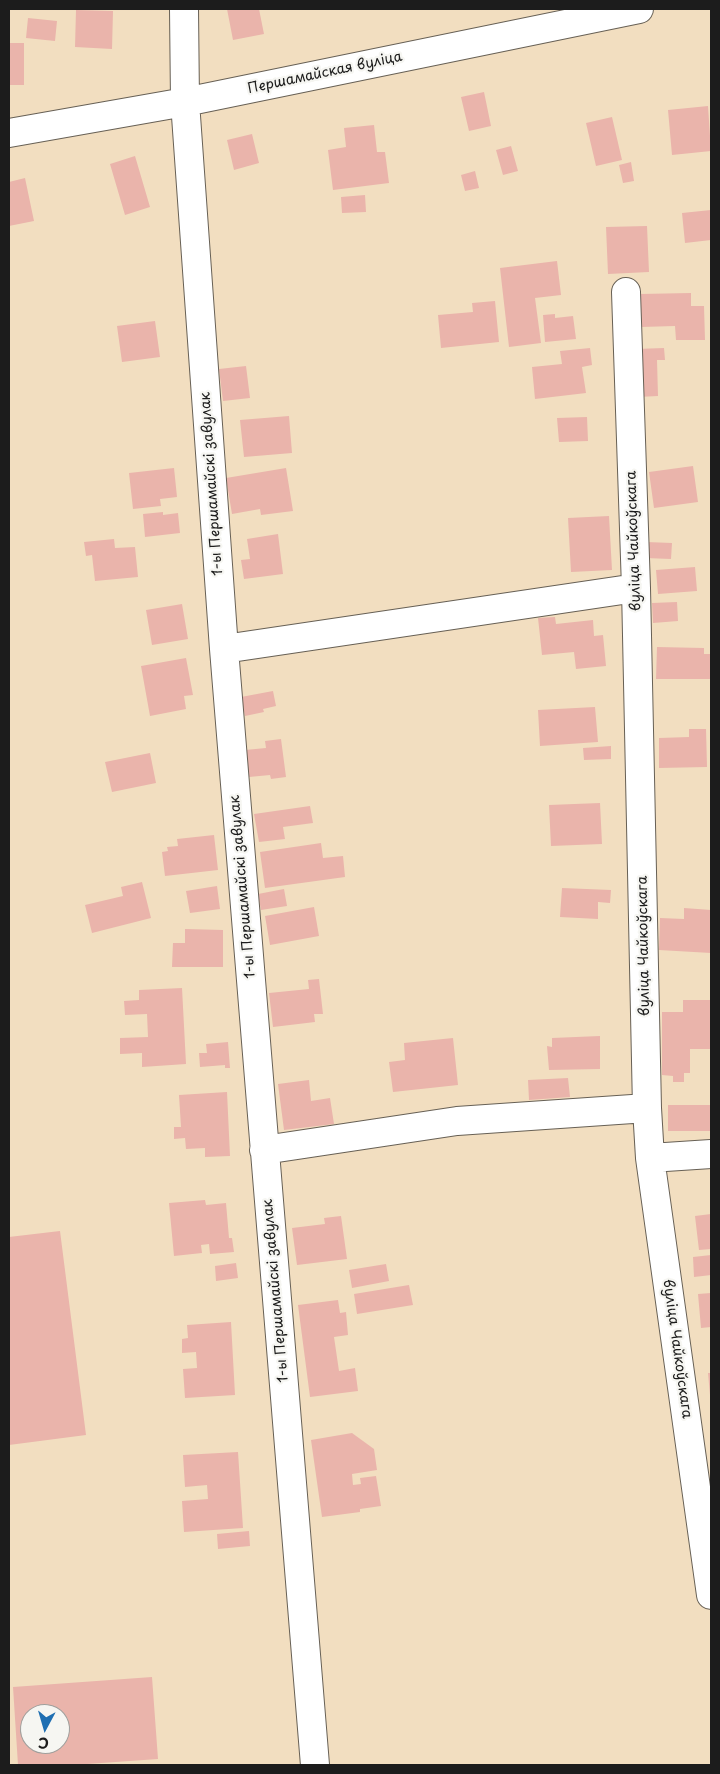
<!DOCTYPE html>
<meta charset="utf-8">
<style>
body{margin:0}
#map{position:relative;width:720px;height:1774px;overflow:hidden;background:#f2dec0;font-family:"Playpen Sans",sans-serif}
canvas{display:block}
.frame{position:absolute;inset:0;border:10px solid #1c1c1c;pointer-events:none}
.north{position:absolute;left:20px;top:1704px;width:50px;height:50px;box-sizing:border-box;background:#f6f6f2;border:1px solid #9f9f9c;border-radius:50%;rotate:186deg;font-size:14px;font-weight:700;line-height:20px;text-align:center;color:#1c1c1c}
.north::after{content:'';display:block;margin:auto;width:18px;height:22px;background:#1f6fb2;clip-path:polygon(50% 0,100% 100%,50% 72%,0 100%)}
</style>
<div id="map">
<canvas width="720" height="1774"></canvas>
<div class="frame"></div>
<div class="north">С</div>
</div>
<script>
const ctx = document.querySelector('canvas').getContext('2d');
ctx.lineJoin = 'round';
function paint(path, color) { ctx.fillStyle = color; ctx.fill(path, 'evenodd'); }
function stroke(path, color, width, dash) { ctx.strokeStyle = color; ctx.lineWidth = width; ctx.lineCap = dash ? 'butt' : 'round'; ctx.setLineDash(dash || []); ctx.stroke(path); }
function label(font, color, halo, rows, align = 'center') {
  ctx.font = font + ' "Playpen Sans",sans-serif'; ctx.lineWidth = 4.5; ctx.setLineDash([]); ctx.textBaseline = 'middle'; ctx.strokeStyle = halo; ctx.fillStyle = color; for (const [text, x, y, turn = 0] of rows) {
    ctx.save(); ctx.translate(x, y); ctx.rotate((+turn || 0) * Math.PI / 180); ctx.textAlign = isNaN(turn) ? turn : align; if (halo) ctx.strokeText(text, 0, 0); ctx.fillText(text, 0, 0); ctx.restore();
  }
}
const building = new Path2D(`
 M227,9H259L264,34L233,40Z
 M76,10L113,11L112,49L75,47Z
 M28,18L57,21L55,41L26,38Z
 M9,43H24V85H9Z
 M484,92L491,126L469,131L461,97Z
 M708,106L711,151L672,155L668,110Z
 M612,117L622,160L596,166L586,123Z
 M374,125L377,152H385L389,183L333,190L328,150L346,147L344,128Z
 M252,134L259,163L234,170L227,140Z
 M511,146L518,171L503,175L496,150Z
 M135,156L150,207L125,215L110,164Z
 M631,162L634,181L623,183L619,165Z
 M475,171L479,188L465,191L461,175Z
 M25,178L34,221L9,226V182Z
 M365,195L366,212L342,213L341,197Z
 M711,210V240L685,243L682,213Z
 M647,226L649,272L608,274L606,227Z
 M557,261L561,295L535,298L541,343L509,347L500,268Z
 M691,293V306H704L705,340H676L675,326L641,327L640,294Z
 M495,301L499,342L441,348L438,315L473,312L472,303Z
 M555,314V318L573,316L576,339L545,342L543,315Z
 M155,321L160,357L122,362L117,326Z
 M590,348L592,365L582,367L586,393L535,399L532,367L562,364L560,351Z
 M664,348L665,360H657L658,396L638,397L636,349Z
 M246,366L250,398L223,401L219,369Z
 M289,416L292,453L244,457L240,420Z
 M587,417L588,441L559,442L557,418Z
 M693,466L698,502L654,508L649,472Z
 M174,468L177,497L160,499L161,506L133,509L129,473Z
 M286,468L293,511L261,515L260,509L232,514L226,478Z
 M163,512V515L178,513L180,533L145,537L143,514Z
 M609,516L612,570L571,572L568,518Z
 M278,534L283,574L244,579L241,560L250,559L247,539Z
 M114,539L115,548L135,547L138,577L95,581L92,555L86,556L84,542Z
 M646,542L672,543L671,559L645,558Z
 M695,567L697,591L658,594L656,570Z
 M677,602L678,621L653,623L652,603Z
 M182,604L188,639L152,645L146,610Z
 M555,617L556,624L593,620L594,636L603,635L606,666L576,669L574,652L542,655L538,618Z
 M657,647L704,648V654H711V679H656Z
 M186,658L193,695L184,696L186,709L150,716L141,666Z
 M273,691L276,706L263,709L264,712L245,716L241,697Z
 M595,707L598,742L540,746L538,710Z
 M689,729H706L707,767L659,768V738L689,737Z
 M281,739L286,777L271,779L270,775L249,777L245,750L266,748L265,741Z
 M611,746V759L584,760L583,748Z
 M150,753L156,783L112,792L105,762Z
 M600,803L602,844L551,846L549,805Z
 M310,806L313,823L283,827L285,839L259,842L254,814Z
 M214,835L218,870L165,876L162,852L168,851L167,847L178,846L177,839Z
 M321,843L323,858L343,856L345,877L265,888L260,852Z
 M142,882L151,918L92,933L85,905L123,896L121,887Z
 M217,886L220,909L190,913L186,891Z
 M562,888L611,890L610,903L598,902V919L560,917Z
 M284,889L287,906L261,910L258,894Z
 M314,907L319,936L270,945L265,916Z
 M684,908L711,910V953L659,950L660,918L684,919Z
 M185,929L223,930V967H172L173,943H185Z
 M319,979L323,1014H314L315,1022L273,1027L269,993L309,989L308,980Z
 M182,988L186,1064L142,1067V1053L120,1054V1038L148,1037L147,1014L125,1015L124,1001L139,1000V990Z
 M683,1000H711V1049H690V1073H684V1082H673V1076L662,1075V1012H683Z
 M600,1036V1069L549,1070L547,1046L552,1047V1038Z
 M453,1038L458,1085L393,1092L389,1062L405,1060L404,1043Z
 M228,1042L230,1068H225V1065L200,1067L199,1053H207L206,1044Z
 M568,1078L570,1097L529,1100L528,1080Z
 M309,1080L311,1101L330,1098L334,1124L284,1130L278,1084Z
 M227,1092L230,1156L205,1157V1148L186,1149L185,1138L174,1139V1127H181L179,1095Z
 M668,1105H711V1131H668Z
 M205,1200L206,1205L226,1203L229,1238H232L234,1252L210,1254L209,1244L201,1245L202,1253L174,1256L169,1203Z
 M711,1214V1249L699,1250L695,1216Z
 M341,1216L347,1259L297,1265L292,1228L325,1224L324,1218Z
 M60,1231L86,1435L9,1445V1237Z
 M711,1255V1275L694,1277L693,1257Z
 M236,1263L238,1278L216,1281L215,1266Z
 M386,1264L389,1281L352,1288L349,1270Z
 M409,1285L413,1305L357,1314L354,1294Z
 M711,1293V1327L701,1328L698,1294Z
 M338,1300L340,1313L346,1312L348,1335L334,1337L339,1371L355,1368L358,1391L310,1397L298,1305Z
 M231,1322L235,1395L185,1398L183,1369L197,1368L196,1352L182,1353V1339L188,1338L187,1325Z
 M708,1373H711V1395H710Z
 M352,1433L374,1449L377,1470L352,1474L353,1485L361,1484L360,1478L376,1476L381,1506L360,1509V1512L322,1517L311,1440Z
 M238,1452L243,1528L184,1532L182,1501L208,1499L207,1485L185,1487L183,1455Z
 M249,1531L250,1546L218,1549L217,1534Z
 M152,1677L158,1759L73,1765H18L13,1687ZM30,1714H60V1744H30Z`);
const minor = new Path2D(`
 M184,9L185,102L224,649L315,1765
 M9,133L185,102L639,9
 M626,292L636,588L647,1108L650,1158L711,1595
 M224,649L636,588
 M264,1150L457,1121L647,1108
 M650,1158L711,1154`);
const streetNames = [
 ["Першамайская вуліца",325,73,-12],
 ["1-ы Першамайскі завулак",212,484,-94],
 ["вуліца Чайкоўскага",634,541,-92],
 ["1-ы Першамайскі завулак",243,887,-95],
 ["вуліца Чайкоўскага",644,946,-91],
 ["1-ы Першамайскі завулак",276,1291,-95],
 ["вуліца Чайкоўскага",677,1349,82]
];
paint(building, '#eab4ab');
stroke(minor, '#676055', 30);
stroke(minor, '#fff', 28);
label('14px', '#1c1c1c', '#f6f6f2', streetNames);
</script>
